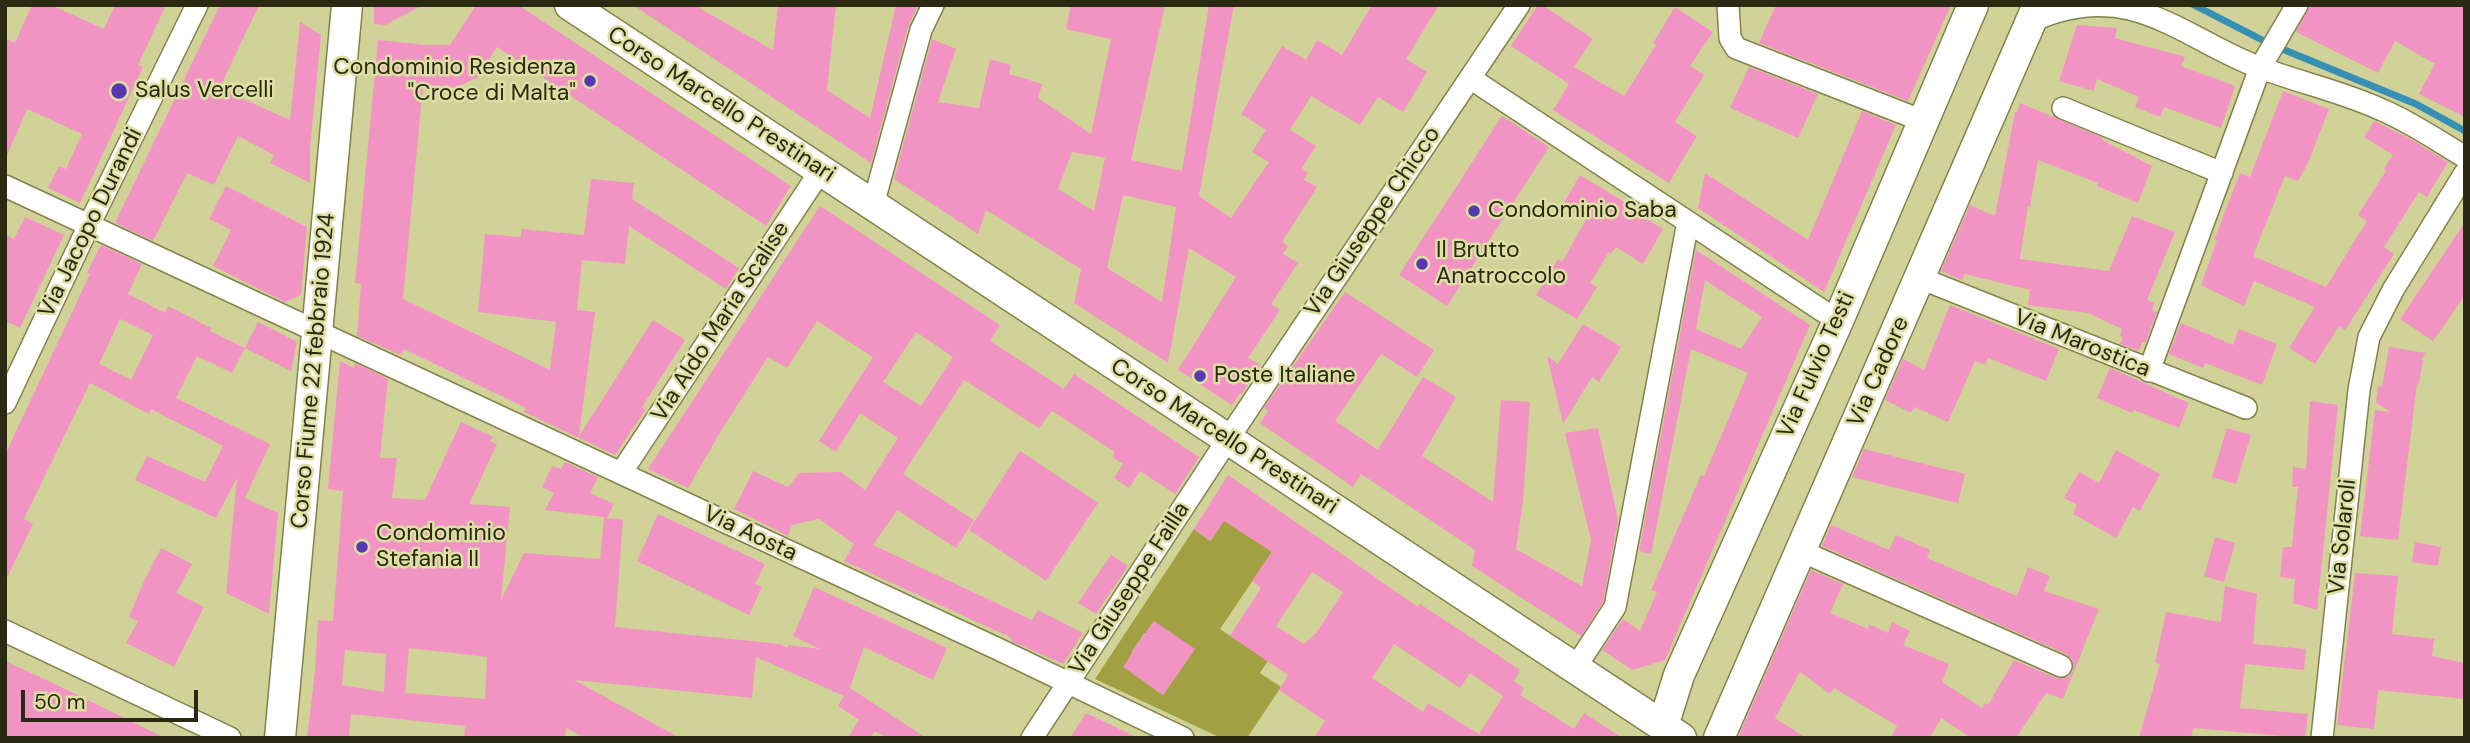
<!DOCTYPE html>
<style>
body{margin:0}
#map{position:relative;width:2470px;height:743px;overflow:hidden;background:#d1d297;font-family:"DM Sans",sans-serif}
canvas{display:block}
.frame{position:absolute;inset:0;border:7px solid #2a2a12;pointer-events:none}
.scale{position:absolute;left:21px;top:690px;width:177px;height:32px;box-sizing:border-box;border:4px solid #2a2a12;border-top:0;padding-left:9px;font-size:21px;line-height:24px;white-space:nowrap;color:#2a2a12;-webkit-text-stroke:5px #dedfa4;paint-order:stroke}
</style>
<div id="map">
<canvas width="2470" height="743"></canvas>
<div class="frame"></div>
<div class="scale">50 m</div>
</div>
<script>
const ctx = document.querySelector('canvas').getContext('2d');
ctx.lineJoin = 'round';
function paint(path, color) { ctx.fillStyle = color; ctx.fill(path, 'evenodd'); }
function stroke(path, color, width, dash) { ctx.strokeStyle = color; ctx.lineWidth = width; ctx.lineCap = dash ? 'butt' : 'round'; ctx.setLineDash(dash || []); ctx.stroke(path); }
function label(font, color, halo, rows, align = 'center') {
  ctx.font = font + ' "DM Sans",sans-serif'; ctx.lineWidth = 5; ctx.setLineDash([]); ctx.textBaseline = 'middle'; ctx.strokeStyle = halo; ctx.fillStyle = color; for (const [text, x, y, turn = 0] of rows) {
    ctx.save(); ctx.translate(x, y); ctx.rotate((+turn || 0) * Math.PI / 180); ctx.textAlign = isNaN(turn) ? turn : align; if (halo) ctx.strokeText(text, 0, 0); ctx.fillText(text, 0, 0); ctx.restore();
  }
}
const green = new Path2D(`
 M1229,514L1272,552L1220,629L1268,661L1260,673L1281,687L1247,738H1221L1095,679L1194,529L1210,541ZM1144,633L1195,649L1163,695L1124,667Z`);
const stream = new Path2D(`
 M2194,5L2270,44L2416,104L2465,131`);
const building = new Path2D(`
 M32,5H51L104,29L115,5H166L138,65L143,67L80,203L48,188L59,166L66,169L82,134L27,109L5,160V38L15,43Z
 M220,5H259L221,85L227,88L225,91L290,120L300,22L321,35L310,148V183L270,163L274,155L238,136L214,185L187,173L153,241L115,223Z
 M374,5H423L385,25L374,24Z
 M476,5H518L791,186L766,226L497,47L478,77L455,88L423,85L403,299L550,370L556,322L478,312L485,234L521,237V229L584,235L591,179L634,183L632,199L739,268L726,289L629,226L625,264L582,260L577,310L595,312L579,436L653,320L685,340L642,407L646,409L615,455L524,412L526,408L404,349L401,355L357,336L361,284L355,283L378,40L426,45H450Z
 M633,5H694L773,50L778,5H836L827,90L870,118L896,5H918L908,27L871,163Z
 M1071,5H1165L1131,160L1182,171L1209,5H1234L1199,196L1231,218L1269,162L1252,152L1266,130L1241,114L1282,46L1306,60L1317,40L1342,55L1372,5H1439L1406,59L1427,72L1403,112L1378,97L1360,125L1311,96L1290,130L1316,146L1302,168L1308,173L1304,180L1317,187L1282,242L1288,246L1283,254L1298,263L1271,304L1280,310L1248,358L1261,365L1242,394L1240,393L1232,405L1178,370L1236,277L1189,248L1168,363L1074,303L1081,269L986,210L978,234L894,179L932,39L956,49L938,102L979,108L990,59L1011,65L1009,74L1042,84L1038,98L1091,134L1111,39L1066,29ZM1072,152L1105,158L1094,211L1058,189ZM1123,195L1176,207L1162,302L1107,268Z
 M1538,5H1542L1593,39L1574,67L1624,96L1656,45L1653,43L1675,7L1713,32L1690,66L1704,75L1675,122L1697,136L1669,183L1553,110L1569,84L1511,46Z
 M1776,5H1951L1908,101L1759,43Z
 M2310,5H2465V117L2419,94L2435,64L2395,41L2378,73L2296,32Z
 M2077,25L2117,28L2115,38L2185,57L2181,66L2235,86L2221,128L2164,107L2160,117L2135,107L2139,97L2097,79L2094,91L2059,81Z
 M1749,67L1818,94L1798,138L1730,108Z
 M2283,91L2329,109L2308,163L2298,181L2285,176L2253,256L2326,287L2367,221L2358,215L2386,171L2384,169L2393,155L2364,137L2374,121L2407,137L2448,162L2427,197L2419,192L2384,247L2394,254L2345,330L2339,326L2315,364L2289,348L2315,307L2254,281L2244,306L2201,285L2217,241L2214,240L2240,173L2250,177Z
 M2020,103L2103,138L2102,140L2152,166L2138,203L2097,186L2098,183L2038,160L2030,207L2028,206L2020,259L2109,271L2132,216L2175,232L2147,300L2154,303L2152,310L2157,312L2145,343L2142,342L2139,351L2120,344L2123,337L2120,336L2122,329L2088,313L2028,305L2030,290L1965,274L1962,280L1941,271L1970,205L1995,216L2015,112H2017Z
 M1862,111L1896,125L1824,292L1698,208L1705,173L1808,240Z
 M1502,116L1549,147L1447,306L1399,275Z
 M1580,175L1631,206L1633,203L1650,214L1647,219L1663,229L1643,264L1616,247L1611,254L1609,252L1590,283L1597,287L1577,319L1536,295L1558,259L1562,262L1586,220L1562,206Z
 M226,186L307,227L301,295L285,302L213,266L231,230L209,219Z
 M820,206L1000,325L990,341L1064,389L1074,374L1199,457L1175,494L1140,471L1129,488L1114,478L1123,464L1112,457L1115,452L1052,411L1039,428L964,380L903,474L974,520L956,548L897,510L873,545L1032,620L1038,610L1083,633L1063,664L1011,641L1012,638L844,561L854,544L819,519L792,525L788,536L734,509L753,471L788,487L799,473L841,472L865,490L898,438L860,413L836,452L819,441L873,357L817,321L787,368L768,357L722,429L688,488L648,469ZM916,332L953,357L921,406L883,382Z
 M25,217L64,235L20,328L5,321V235L14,239Z
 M2465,222V295L2433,341L2400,319Z
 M101,245L142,264L128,294L165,313L168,306L211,328L210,331L245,348L258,322L297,342L291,371L245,348L232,373L197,356L176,398L270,444L245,498L278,513L269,614L226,593L237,478L216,518L135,480L147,456L205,482L223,446L151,409L149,414L90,383L24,519L33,524L5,582V455L90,274L87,273ZM120,319L153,335L131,380L99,364Z
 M1696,250L1810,325L1665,660L1632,670L1602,650L1623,619L1640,631L1657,592L1651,590L1701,475L1704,476L1748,373L1691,349L1651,554L1639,551ZM1705,280L1762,317L1741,349L1696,329Z
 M1345,292L1434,350L1417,377L1381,354L1335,421L1378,450L1423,377L1456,397L1422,456L1493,502L1501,400L1530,402L1523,501L1516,549L1582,586L1591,540L1565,433L1598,428L1618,520L1603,602L1581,636L1472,566L1475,550L1361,474L1353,487L1260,423L1268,411L1264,408Z
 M1950,305L2059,349L2046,381L1988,358L1985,365L1975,361L1948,422L1914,407L1911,413L1885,400L1903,359L1924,370Z
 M2181,323L2233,345L2239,329L2277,344L2262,385L2205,363L2203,368L2169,354Z
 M1583,324L1621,347L1599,382L1592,377L1563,424L1547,356L1558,364Z
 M2389,347L2426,353L2421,360H2423L2419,384L2417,383L2398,540L2360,536L2375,410L2391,412L2376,403L2378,386L2382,387Z
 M340,361L354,368L355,363L388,379L380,458H397L392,498L425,500L461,422L493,437L490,441L497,444L469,504L510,507L501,600L524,553L600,559L604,517L545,510L554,493L542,487L552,466L561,469L565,462L598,477L590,493L614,504L607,518L623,520L615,627L780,644L787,648L788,645L820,649L793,636L814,587L947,648L933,680L864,647L850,688L926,738H886L875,731L870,738H848L859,720L838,706L844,696L756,657L752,698L574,680L680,738H585L566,728L565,738H464L465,726L351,714L349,738H307L315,671L318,620L333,621L343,491L328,489ZM409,648L487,657L485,699L405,693ZM345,650L386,654L384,692L342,685Z
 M2110,368L2189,403L2179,428L2134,410L2132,413L2097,398Z
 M2310,401L2338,405L2317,610L2293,603L2295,579L2280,577L2283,547H2292L2298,487H2292L2293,467L2306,469Z
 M2227,428L2251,435L2236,484L2212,477Z
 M1864,449L1965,474L1958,503L1852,477Z
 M2116,450L2160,474L2140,511L2133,507L2116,538L2073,514L2077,505L2064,498L2079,472L2099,483Z
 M1020,451L1098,503L1046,581L969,530Z
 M1228,475L1418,607L1420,604L1520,670L1514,681L1524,688L1520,695L1574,729L1584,713L1622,738H1314L1325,721L1279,690L1288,675L1230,636L1261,588L1252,581L1272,552L1224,521L1210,541L1194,529ZM1312,572L1343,592L1316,633L1304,644L1276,626ZM1394,644L1460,688L1470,673L1503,696L1479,734L1428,703L1423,712L1372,678Z
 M658,514L765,564L755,584L762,587L749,615L637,561Z
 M1831,525L1889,550L1896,535L1930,550L1927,558L2017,596L2028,567L2050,576L2044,591L2099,609L2063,699L2046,693L2016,738H1971L1941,718L1930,738H1891L1897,726L1834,688L1830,694L1800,672L1775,718L1806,738H1738L1811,570L1843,584L1830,613L1868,629L1869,624L1888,633L1892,622L1910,631L1903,645L1949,664L1942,682L1982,708L1985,703L1988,705L2014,660L2056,678L2068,677L2073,671L2072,659L2066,654L1822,546Z
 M2215,537L2235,543L2224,582L2204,576Z
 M2415,542L2441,547L2438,566L2412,562Z
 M161,548L192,564L176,593L204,607L174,667L126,643L138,621L129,617L144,581Z
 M1111,555L1128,566L1096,614L1078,603Z
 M2355,573L2398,576L2392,634L2434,639L2432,656L2465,663V699L2378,690L2374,729L2337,725Z
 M2225,586L2257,594L2253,644L2306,649L2304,670L2245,664L2240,708L2308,714L2305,738L2193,728L2191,738H2139L2160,664L2155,663L2166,612L2221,622Z
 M1154,621L1195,649L1163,695L1123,667L1133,653L1131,652Z
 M5,661L53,683L165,738H5Z
 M1086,713L1138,738H1070Z`);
const street = new Path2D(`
 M1728,5L1730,38L1736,48L1923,121
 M2032,21C2062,7 2097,1 2130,9C2177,21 2216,52 2261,68C2301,83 2343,92 2382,110C2411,122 2438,141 2465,157
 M1470,78L1838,321
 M2063,108L2222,173
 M5,186L998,649L1183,738
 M873,205L921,30L933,5
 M1920,278L2246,408
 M2149,371L2260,68L2297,5
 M5,403L89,225L197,5
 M621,473L821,170
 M1801,551L2061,666
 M5,631L230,738
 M1575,668L1615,607L1688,222
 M1032,738L1228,439L1519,5
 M2322,738L2359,390L2369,337L2393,290L2465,173`);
const secondary = new Path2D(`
 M570,5L1681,738
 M1663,726L1679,675L1838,321L1973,5
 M280,738L347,5
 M1719,738L2038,5`);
const markers = [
 [590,81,7,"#5738b0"],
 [119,91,9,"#5738b0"],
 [1474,211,7,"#5738b0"],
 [1422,264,7,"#5738b0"],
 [1200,376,7,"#5738b0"],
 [362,547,7,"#5738b0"]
];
const poiNames = [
 ["Condominio Residenza",576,68,"right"],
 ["\"Croce di Malta\"",576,94,"right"],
 ["Salus Vercelli",135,91],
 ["Condominio Saba",1488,211],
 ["Il Brutto",1436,251],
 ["Anatroccolo",1436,277],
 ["Poste Italiane",1214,376],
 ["Condominio",376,534],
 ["Stefania II",376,560]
];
const streetNames = [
 ["Corso Marcello Prestinari",721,105,33],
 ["Via Giuseppe Chicco",1373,222,-56],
 ["Via Jacopo Durandi",91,223,-64],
 ["Via Aldo Maria Scalise",721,322,-57],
 ["Via Marostica",2082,344,22],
 ["Via Fulvio Testi",1817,365,-66],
 ["Corso Fiume 22 febbraio 1924",314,371,-85],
 ["Via Cadore",1879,372,-66],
 ["Corso Marcello Prestinari",1224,437,33],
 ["Via Aosta",750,534,25],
 ["Via Solaroli",2343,537,-84],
 ["Via Giuseppe Failla",1130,589,-57]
];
paint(green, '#a1a143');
stroke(stream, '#3690b5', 7);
paint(building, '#f294c3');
stroke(street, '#82824a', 24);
stroke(secondary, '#82824a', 33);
stroke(street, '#fff', 21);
stroke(secondary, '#fff', 30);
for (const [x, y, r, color] of markers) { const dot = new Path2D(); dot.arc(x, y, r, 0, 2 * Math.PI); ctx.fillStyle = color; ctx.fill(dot); stroke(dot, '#dedfa4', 2.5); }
label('23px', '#2a2a12', '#dedfa4', poiNames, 'left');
label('23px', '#2a2a12', '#dedfa4', streetNames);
</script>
